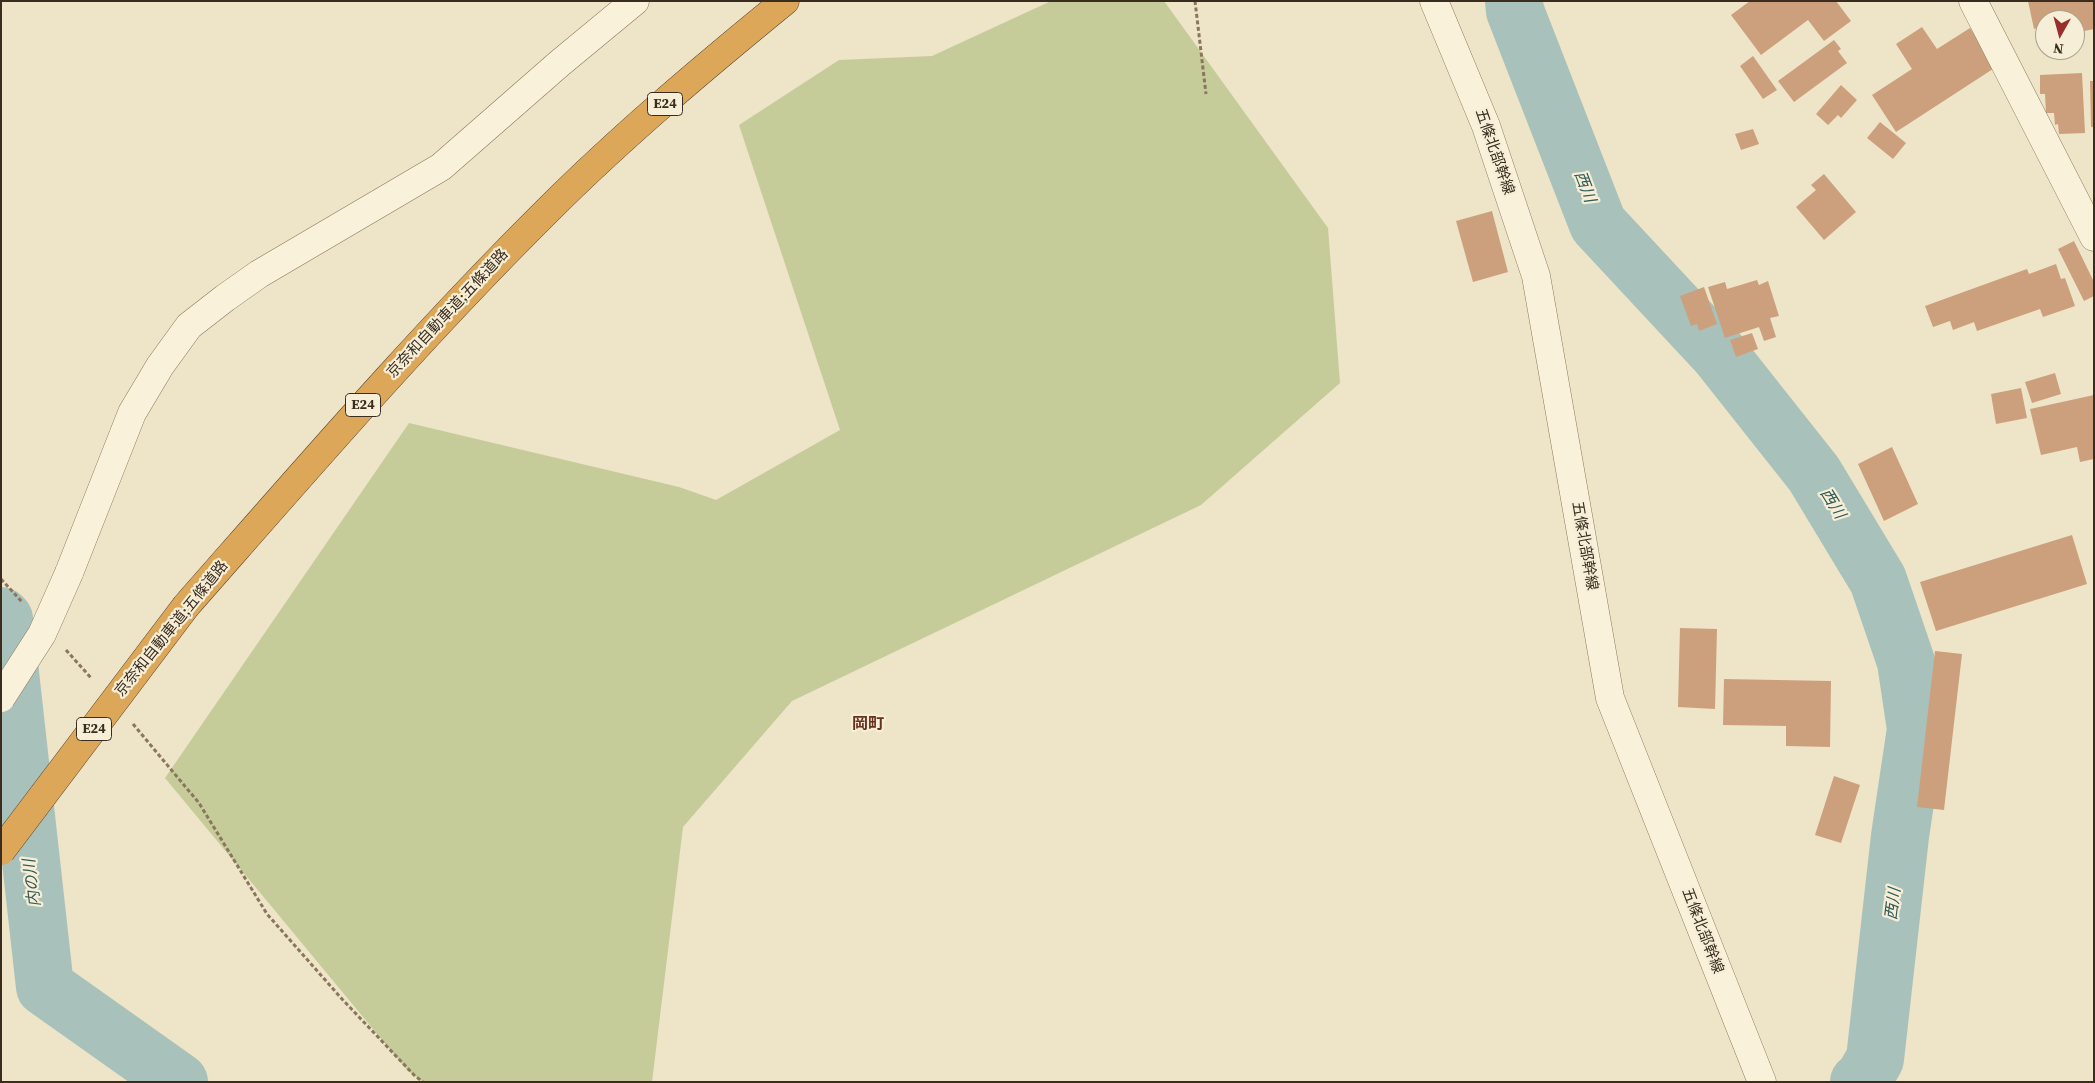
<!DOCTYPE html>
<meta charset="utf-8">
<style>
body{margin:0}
#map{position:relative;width:2095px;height:1083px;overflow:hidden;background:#eee4c7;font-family:"Source Serif 4",serif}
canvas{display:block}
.frame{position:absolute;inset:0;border:2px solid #3a2d20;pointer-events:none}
.north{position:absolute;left:2035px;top:10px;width:50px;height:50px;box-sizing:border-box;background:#f6eed6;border:1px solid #aba18d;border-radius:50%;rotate:187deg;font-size:14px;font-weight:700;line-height:20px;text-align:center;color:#3a2d20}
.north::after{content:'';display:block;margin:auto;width:18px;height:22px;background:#982f2d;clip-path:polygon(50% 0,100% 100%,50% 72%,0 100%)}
</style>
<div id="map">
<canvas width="2095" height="1083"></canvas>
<div class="frame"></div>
<div class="north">N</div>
</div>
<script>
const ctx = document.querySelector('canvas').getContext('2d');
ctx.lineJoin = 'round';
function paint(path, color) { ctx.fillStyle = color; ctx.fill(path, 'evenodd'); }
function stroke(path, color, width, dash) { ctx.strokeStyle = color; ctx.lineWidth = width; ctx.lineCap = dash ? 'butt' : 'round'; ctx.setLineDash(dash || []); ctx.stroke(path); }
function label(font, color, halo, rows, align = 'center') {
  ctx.font = font + ' "Source Serif 4","Noto Sans JP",serif'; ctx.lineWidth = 4.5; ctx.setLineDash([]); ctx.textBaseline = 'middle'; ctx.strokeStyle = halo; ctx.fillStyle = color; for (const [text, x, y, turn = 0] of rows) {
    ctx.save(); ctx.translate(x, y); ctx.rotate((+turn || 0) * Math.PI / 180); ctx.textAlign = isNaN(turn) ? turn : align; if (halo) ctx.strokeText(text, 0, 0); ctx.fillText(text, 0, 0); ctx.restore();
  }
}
const green = new Path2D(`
 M1051,1H1164L1328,228L1340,383L1201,505L792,701L683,827L652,1082H423L407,1070L165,778L409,423L679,487L716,500L840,430L739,125L839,60L932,56Z`);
const river = new Path2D(`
 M1514,1L1515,11L1598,224L1719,354L1814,474L1878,580L1906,662L1916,729L1900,836L1875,1059L1863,1080L1859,1082
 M1,616L4,619L45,987L179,1082`);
const building = new Path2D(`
 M1750,1H1836L1851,21L1824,41L1808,20L1761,55L1731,15Z
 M2028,1H2093L2094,29L2075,33V20H2045V40L2040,41L2037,28L2034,29Z
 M1922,27L1937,49L1970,28L1996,67L1896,132L1872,95L1912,69L1896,44Z
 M1834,40L1841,49L1838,51L1847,63L1794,102L1778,81Z
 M1753,56L1777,90L1763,99L1740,66Z
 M2082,73L2085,133L2059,134L2058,124L2055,125L2054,113H2046L2045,94H2040V75Z
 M2090,81H2094V127H2091Z
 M1841,85L1857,100L1841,118L1838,115L1828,125L1816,114Z
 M1880,122L1906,143L1893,159L1867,138Z
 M1753,129L1759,144L1741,150L1735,134Z
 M1824,174L1856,212L1824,240L1796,207L1816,190L1811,185Z
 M1492,211L1508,272L1473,282L1456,221Z
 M2074,241L2094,282V296L2084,301L2058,249Z
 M2056,264L2061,279L2065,278L2075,306L2043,317L2040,309L1977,331L1974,322L1953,330L1950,321L1933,327L1925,306L2027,269L2029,274Z
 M1757,280L1759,285L1768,281L1779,316L1770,318L1776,337L1764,341L1759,327L1725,338L1708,287L1725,282L1727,289Z
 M1704,287L1717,324L1699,331L1697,324L1691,326L1680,296Z
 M1752,333L1758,349L1736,357L1730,340Z
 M2055,373L2061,394L2032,403L2025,382Z
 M2021,388L2027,418L1996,424L1991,394Z
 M2094,395V459L2080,462L2077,447L2041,455L2030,409Z
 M1892,447L1918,504L1884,521L1858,464Z
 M2072,535L2087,584L1936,631L1920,582Z
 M1680,628L1717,629L1715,709L1678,707Z
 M1935,651L1962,654L1944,810L1917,807Z
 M1724,679L1831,681L1830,747L1786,746V726L1723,725Z
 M1834,776L1860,785L1841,843L1815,835Z`);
const path = new Path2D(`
 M1195,1L1206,94
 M1,579L23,603
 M66,650L92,679
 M133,724L199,803L267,914L342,999L414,1075L423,1082`);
const minor = new Path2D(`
 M1434,1L1486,126L1536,276L1610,698L1762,1082
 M1973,1L2094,237
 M69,573L132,413L160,366L189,326L225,298L259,274L441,167L560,63L635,1`);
const highway = new Path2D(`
 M186,606C304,472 420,337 547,211C621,137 703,68 785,1`);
const minorBridge = new Path2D(`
 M1,698L42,634L69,573`);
const highwayBridge = new Path2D(`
 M1,851L186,606`);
const shields = [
 [665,104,35],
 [363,405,35],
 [94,729,35]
];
const shieldNames = [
 ["E24",665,104],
 ["E24",363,405],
 ["E24",94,729]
];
const streetNames = [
 ["五條北部幹線",1494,152,71],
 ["京奈和自動車道;五條道路",448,314,-47],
 ["五條北部幹線",1584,546,80],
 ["京奈和自動車道;五條道路",172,629,-51],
 ["五條北部幹線",1702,931,69]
];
const waterNames = [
 ["西川",1584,187,69],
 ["西川",1832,504,58],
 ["内の川",33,883,-97],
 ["西川",1894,904,-83]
];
const neighbourhoodNames = [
 ["岡町",868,725]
];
paint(green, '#c5cc9a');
stroke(river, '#a8c2bb', 58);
paint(building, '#cca07d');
stroke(minor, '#8a765c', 29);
stroke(highway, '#584430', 29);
stroke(path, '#8a765c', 3, [4, 2.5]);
stroke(minor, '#f9f1da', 28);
stroke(highway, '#dca759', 28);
stroke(minorBridge, '#8a765c', 29, []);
stroke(highwayBridge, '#584430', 29, []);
stroke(minorBridge, '#f9f1da', 28);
stroke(highwayBridge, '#dca759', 28);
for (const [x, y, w] of shields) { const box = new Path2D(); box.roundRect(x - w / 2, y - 11.5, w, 23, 4); ctx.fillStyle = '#f6eed6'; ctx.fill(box); stroke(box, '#3a2d20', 1); }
label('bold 14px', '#3a2d20', null, shieldNames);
label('15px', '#3a2d20', '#f6eed6', streetNames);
label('italic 16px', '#2f5a58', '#f6eed6', waterNames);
label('bold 16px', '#66311f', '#f6eed6', neighbourhoodNames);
</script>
